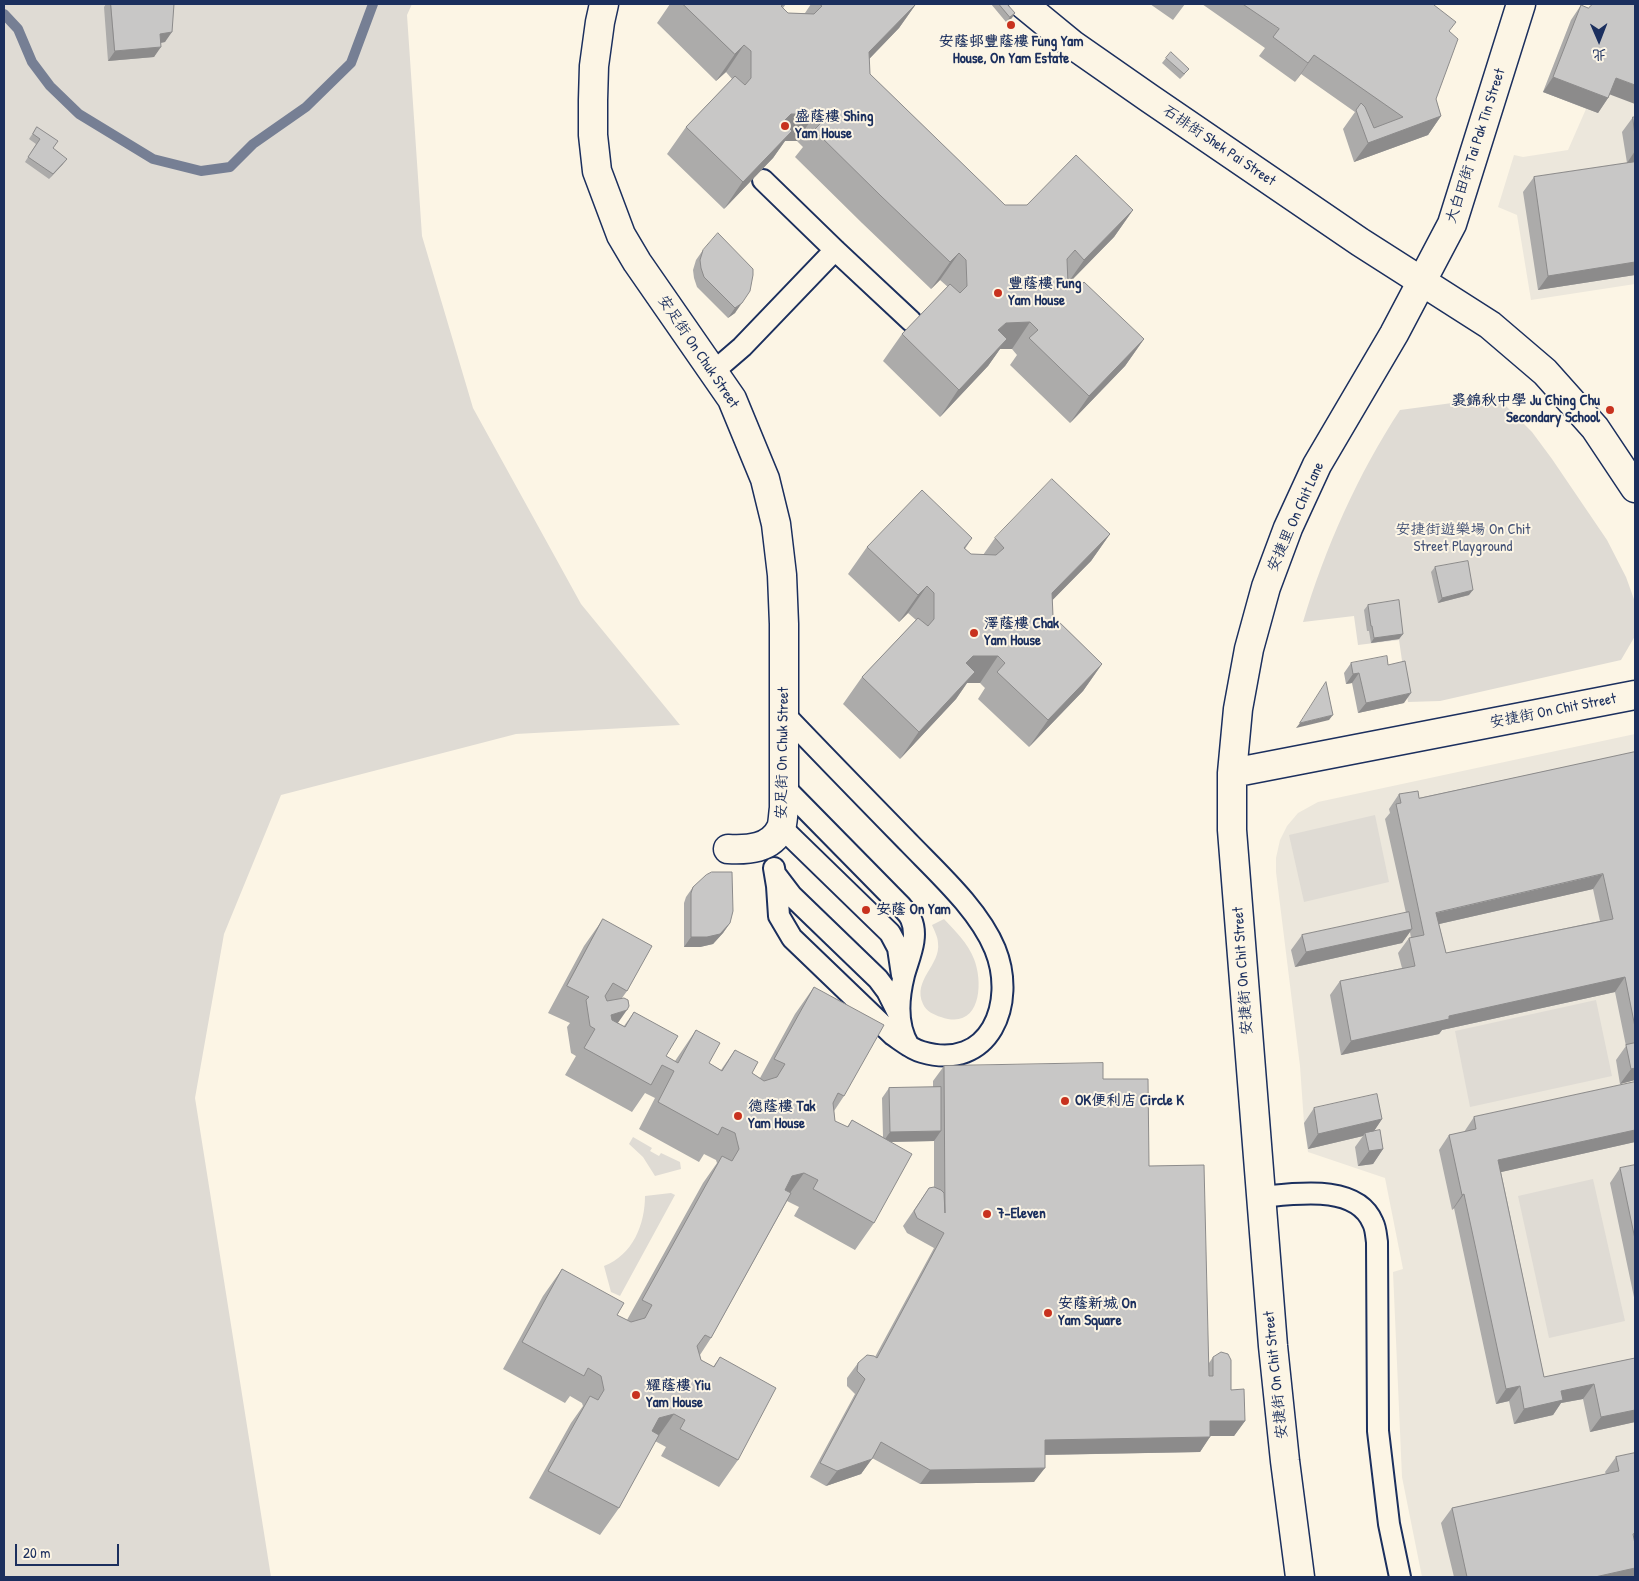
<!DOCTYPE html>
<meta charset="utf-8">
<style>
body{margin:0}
#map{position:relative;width:1639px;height:1581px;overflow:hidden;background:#fcf5e5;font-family:"Patrick Hand","LXGW WenKai TC",sans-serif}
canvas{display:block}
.frame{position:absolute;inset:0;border:5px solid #1b2f5e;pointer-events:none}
.north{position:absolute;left:1574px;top:15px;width:50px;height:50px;-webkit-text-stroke:4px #fcf5e5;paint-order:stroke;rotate:179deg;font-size:14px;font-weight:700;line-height:20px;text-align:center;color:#1b2f5e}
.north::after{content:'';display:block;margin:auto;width:18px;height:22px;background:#1b2f5e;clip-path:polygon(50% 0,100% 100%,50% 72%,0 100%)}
.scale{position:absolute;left:15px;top:1544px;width:104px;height:22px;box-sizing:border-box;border:2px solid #1b2f5e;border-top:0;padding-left:6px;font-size:15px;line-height:18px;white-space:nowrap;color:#1b2f5e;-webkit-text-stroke:4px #fcf5e5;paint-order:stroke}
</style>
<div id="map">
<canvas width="1639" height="1581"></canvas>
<div class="frame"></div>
<div class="north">北</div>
<div class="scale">20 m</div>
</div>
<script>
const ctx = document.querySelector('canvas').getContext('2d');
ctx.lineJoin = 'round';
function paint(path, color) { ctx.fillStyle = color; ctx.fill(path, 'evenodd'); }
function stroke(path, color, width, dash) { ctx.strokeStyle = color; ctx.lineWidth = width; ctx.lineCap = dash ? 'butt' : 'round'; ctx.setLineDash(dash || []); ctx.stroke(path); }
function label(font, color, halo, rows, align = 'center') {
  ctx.font = font + ' "Patrick Hand","LXGW WenKai TC",sans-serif'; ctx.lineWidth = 4; ctx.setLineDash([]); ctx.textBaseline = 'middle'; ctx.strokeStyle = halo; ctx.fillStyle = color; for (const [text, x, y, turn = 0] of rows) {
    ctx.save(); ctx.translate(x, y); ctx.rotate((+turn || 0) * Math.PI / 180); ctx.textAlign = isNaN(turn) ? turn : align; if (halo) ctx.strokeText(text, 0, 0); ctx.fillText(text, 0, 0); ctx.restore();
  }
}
const built = new Path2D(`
 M1635,17V284L1531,300L1517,215L1498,207L1514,155L1523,157L1568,150L1586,109L1543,92L1571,20L1578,22Z
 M1635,734V1577H1422L1402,1477L1393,1272L1403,1269L1385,1178L1308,1152L1304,1123L1300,1066L1276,872V858L1280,840L1287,826L1298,813L1318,802Z`);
const green = new Path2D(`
 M4,4H412L407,15L422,236L473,408L581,604L680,725L516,734L281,795L224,934L195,1098L271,1577H4Z
 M1497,397L1532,432L1552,459L1607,540L1626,577L1635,602V636L1621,660L1440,701L1408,702L1399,640L1358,645L1354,616L1303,622C1325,548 1358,474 1400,410Z
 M1375,815L1389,882L1304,902L1289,835Z
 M944,919C955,931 968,943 974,959C984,984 980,1031 941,1017C934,1015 926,1011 923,1004C912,980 941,965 938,943C938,937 934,930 932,925Z
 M1596,1000L1612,1076L1470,1107L1455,1031Z
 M633,1137L652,1148L650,1151L659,1156L661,1153L680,1162L681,1169L655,1176L643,1157L629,1144Z
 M1593,1179L1625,1321L1549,1338L1518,1196Z
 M671,1193L675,1195L620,1296L611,1292L604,1266C633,1255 645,1224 645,1196Z`);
const stream = new Path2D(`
 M4,14L18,29L32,62L50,86L79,114L153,159L201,171L230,167L253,144L306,107L351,63L373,4`);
const service = new Path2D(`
 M763,180L835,250L911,321
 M713,372L742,347L835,250
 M785,788L901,906C904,910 909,914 911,919C919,937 909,957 904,975C898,999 896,1025 909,1046
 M781,827L890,933L898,948L902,975
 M774,868L777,886L779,916L792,938L893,1035C902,1041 911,1049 922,1052C990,1072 1017,1003 995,949C979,910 938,873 909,843C868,801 826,758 785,715
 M776,875L792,896L878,979L887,991L898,1013
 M1260,1197C1294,1194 1357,1183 1373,1223C1376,1229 1376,1236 1377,1242L1378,1431L1389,1524L1400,1577`);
const minor = new Path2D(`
 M604,4L600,22L594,66L593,100V135L597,171L621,235L637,262L732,399L765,479L776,524L782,575L784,624V808C783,814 783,823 781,828C771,849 748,850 728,849
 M1232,773L1635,695
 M1300,1577L1285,1461L1273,1346L1232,830V773L1238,709L1249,649L1266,587L1288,528L1317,465L1394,334L1452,224L1521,4`);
const tertiary = new Path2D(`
 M1023,4L1073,45L1149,98L1360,242L1490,325L1545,372L1595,428L1635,488`);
const wall = new Path2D(`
 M106,4H174L165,42L161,43L154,57L108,61L104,7Z
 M670,4H786L783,8L788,13H805L811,4H916L899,28L869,59L870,74L1005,205L1133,210L1114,237L1068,284L1076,291L1144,339L1125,366L1070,423L1010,365L1017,355L1012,349H1000L988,366L940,417L883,361L902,334L948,287L940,280L931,289L862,223L795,157L803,147L797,141H785L773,158L724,209L667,154L686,127L732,79L726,72L716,81L657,23Z
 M991,4H1007L1012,18L1006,22Z
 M1150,4H1185L1173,20Z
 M1202,4H1435L1434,5L1449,32L1436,99L1441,116L1428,135L1354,162L1343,129L1355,112L1301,74L1295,82L1259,56L1265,48Z
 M1581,5L1610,94L1608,98L1598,113L1543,92L1571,20Z
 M1166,58L1185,74L1180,79L1162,63Z
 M1633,117H1635V275L1538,290L1523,192L1534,177L1627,163L1622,132Z
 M37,127L53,148L63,164L49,179L25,162L36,144L29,139Z
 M703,250L753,269L735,313L728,318L697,287L694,278L693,270L696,260Z
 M1110,534L1091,561L1052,600L1053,616L1102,664L1083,691L1029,747L978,699L985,688L980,683H967L956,699L900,759L843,704L862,677L916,620L908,613L899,622L848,574L867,547L972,538L965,549L971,554L983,555L995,538Z
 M1435,567L1469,595L1438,603L1431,572Z
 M1368,605L1403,634L1399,639L1371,643L1369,631H1367L1364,610Z
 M1351,663L1388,665L1404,703L1358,713L1352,683L1346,684L1344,673Z
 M1635,752V1080L1620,1084L1616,1060L1626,1046L1615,992L1442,1030L1439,1034L1341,1055L1330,995L1340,981L1402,968L1398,953L1409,938H1411L1410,932L1402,943L1295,967L1291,950L1302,935L1406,913L1385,819L1390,813L1389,809L1399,794L1419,798ZM1593,889L1600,921L1446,953L1439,924Z
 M693,887L730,923L723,933L713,944L700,947H684V903L686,897Z
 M603,919L627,991L622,998L618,1023L624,1026L634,1012L666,1056L675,1061L696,1030L709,1063L721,1070L735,1050L752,1073L760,1078L795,1014L814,987L844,1096L834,1111L835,1121L847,1127L852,1120L883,1137L882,1098L889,1088L933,1087V1081L944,1066L1103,1079L1149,1166L1209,1363L1213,1357L1231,1390L1245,1421L1234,1436H1210L1200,1452L1045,1455L1034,1482L920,1484L872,1458L861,1474L826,1486L810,1477L855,1394L847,1386V1378L858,1363L875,1357L934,1248L907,1233L903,1226L929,1188L934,1187V1141L891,1142L874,1223L855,1250L794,1216L799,1207L787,1201L711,1338L700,1355L701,1360L713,1367L720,1357L738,1460L719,1487L661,1456L666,1447L655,1441L619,1508L600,1535L529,1498L571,1423L583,1406L582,1403L570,1396L565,1403L503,1369L543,1296L562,1269L617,1315L627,1320L703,1183L717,1163L716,1160L704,1154L699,1162L639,1129L655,1098L645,1093L632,1112L565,1075L576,1056L571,1053L567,1027L570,1023L548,1013L584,946Z
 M1635,1082V1142L1501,1172L1544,1377L1635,1358V1422L1590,1432L1583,1399L1561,1403L1553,1415L1514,1424L1509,1401L1496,1404L1454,1208L1452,1210L1439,1150L1449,1135L1464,1132L1474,1117Z
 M1314,1108L1382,1119L1374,1131L1383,1149L1373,1164L1358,1166L1355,1147L1363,1136L1308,1149L1304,1123Z
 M1635,1165V1302L1610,1183L1620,1168Z
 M1635,1453L1633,1577H1454L1441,1523L1452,1508L1606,1474L1605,1472L1616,1457Z`);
const shadedWall = new Path2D(`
 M916,4L899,28L850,79L869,52Z
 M1015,13L1012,18L1006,22L1010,17Z
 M172,32L165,42L153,44L160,34Z
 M744,45L726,72L716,81L735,54Z
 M161,47L154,57L108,61L115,51Z
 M1314,55L1301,74L1295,82L1308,63Z
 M1553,77L1608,98L1598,113L1543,92Z
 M1616,78L1635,85V104L1606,93Z
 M791,114H815L797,141H785L773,158L724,209L783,122Z
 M1441,116L1428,135L1354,162L1368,143Z
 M1635,151V162L1627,163Z
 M67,159L63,164L49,179L53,174Z
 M1133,210L1114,237L1065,287L1084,260Z
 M959,253L940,280L931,289L950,262Z
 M1635,262V275L1538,290L1548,276Z
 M742,303L735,313L728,318L735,308Z
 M1030,322L1012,349H1000L988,366L940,417L998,330L1006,323Z
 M1144,339L1125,366L1070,423L1089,396Z
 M1110,534L1091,561L1033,620L1052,593Z
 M927,586L908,613L899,622L918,595Z
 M1473,590L1469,595L1438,603L1442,598Z
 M1403,634L1399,639L1371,643L1374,638Z
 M973,656H998L980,683H967L956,699L900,759L966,663Z
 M1102,664L1083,691L1029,747L1048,720Z
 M1359,673L1352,683L1346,684L1353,674Z
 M1411,693L1404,703L1358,713L1366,703Z
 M1333,715L1329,720L1296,728L1300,723Z
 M1603,874L1593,889L1426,927L1436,913Z
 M730,923L723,933L713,944L700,947H684L691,937Z
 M1412,929L1402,943L1295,967L1306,952Z
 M1625,977L1615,992L1442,1030L1439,1034L1341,1055L1351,1041L1449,1016Z
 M627,1010L608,1037L611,1015Z
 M1635,1068V1080L1620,1084L1631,1069Z
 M1382,1119L1372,1134L1365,1133L1363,1136L1308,1149L1318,1134Z
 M1635,1130V1142L1488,1175L1498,1160Z
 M941,1131L934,1141L883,1142L890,1132Z
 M1383,1149L1373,1164L1358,1166L1369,1151Z
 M804,1173L785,1200L774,1203L792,1176Z
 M1464,1194L1454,1208L1452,1210L1462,1195Z
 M1594,1384L1583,1399L1561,1403L1553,1415L1514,1424L1524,1409L1561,1391Z
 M1520,1386L1509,1401L1496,1404L1506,1389Z
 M1635,1410V1422L1590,1432L1601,1417Z
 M674,1414L655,1441L640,1445L659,1418Z
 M1210,1421H1245L1234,1436H1199Z
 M1210,1437L1200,1452L1035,1455L1045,1440Z
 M872,1459L861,1474L826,1486L837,1471Z
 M1045,1468L1034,1482L920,1484L930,1470Z
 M1635,1568V1575L1633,1577H1595Z`);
const building = new Path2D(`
 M111,4H174L172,32L160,34L161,47L115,51Z
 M683,4H784L781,6L788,13L814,14L822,6L819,4H916L869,52L870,74L1005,205H1027L1076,155L1133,210L1084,260L1075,250L1067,259L1068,284L1076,291L1084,282L1144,339L1089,396L1029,338L1038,330L1030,322L1006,323L998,330L1007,339L959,390L902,334L950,284L960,293L967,286L966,260L959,253L950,262L881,196L814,130L823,121L815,114H791L783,122L792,131L743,182L686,127L735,76L745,85L751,78V51L744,45L735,54Z
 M999,4H1007L1015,13L1010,17Z
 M1243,4H1435L1434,5L1456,22L1449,31L1458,39L1436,99L1441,116L1368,143L1356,110L1361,103L1365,107L1374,128L1403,117L1314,55L1308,63L1273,37L1279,29Z
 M1593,4H1635V85L1616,78L1608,98L1553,77L1581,5L1588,8Z
 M1171,52L1189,69L1184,74L1166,58Z
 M1633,117H1635V135Z
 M37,127L58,141L53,148L67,159L53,174L28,157L40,139L33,134Z
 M1635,162V262L1548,276L1534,177Z
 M718,233L753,269V275L750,291L742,303L735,308L704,277L701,268L700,260L703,250Z
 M1052,479L1110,534L1052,593L1053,616L1102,664L1048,720L997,672L1005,663L998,656H973L966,663L975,672L919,732L862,677L918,618L928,626L934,619V593L927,586L918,595L867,547L922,490L972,538L964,548L971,554L996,555L1004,548L995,538Z
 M1468,561L1473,590L1442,598L1435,567Z
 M1399,600L1403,634L1374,638L1372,626H1371L1368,605Z
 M1387,656L1388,665L1405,661L1411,693L1366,703L1359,673L1353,674L1351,663Z
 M1326,682L1333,715L1300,723Z
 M1635,752V1027L1625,977L1449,1016V1019L1351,1041L1340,981L1415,966L1409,938L1424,935L1396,804L1401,803L1399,794L1418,791L1419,798ZM1603,874L1613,919L1446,953L1436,913Z
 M712,872H732L733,911L730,923L720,934L707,937H691V893L693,887L706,875Z
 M1409,912L1412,929L1306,952L1302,935Z
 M603,919L652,946L627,991L613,983L605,996L607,1001L624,998L628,1000L629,1006L627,1010L611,1015L612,1020L625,1027L634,1012L678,1036L666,1056L678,1063L696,1030L720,1043L709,1063L722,1071L735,1050L758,1062L752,1073L764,1081L777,1077L785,1064L774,1059L814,987L884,1025L844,1096L838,1093L833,1103L835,1121L848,1127L852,1120L912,1154L874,1223L813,1189L818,1180L804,1173L792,1176L785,1190L791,1193L711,1338L705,1335L697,1346L701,1360L714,1367L720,1357L776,1388L738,1460L680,1429L685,1420L674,1414L659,1418L652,1431L659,1435L619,1508L548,1471L590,1396L598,1400L604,1390L601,1376L588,1368L584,1376L522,1342L562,1269L624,1303L617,1315L631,1322L645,1318L652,1305L642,1300L722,1156L732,1161L739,1149L735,1133L722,1127L718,1135L658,1102L674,1071L662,1065L651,1085L584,1048L595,1029L590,1026L586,1000L589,997L567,986Z
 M1635,1043V1068L1631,1069L1626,1045Z
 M1103,1063V1079H1148L1149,1166L1204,1165L1209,1376H1213V1357L1221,1352L1228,1354L1231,1360V1390L1244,1389L1245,1421H1210V1437L1045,1440V1468L930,1470L881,1442L872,1459L837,1471L820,1463L865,1379L857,1371L858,1363L867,1355L874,1356L877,1358L944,1233L917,1218L914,1211L929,1188L934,1187L941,1190L944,1193L945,1213L944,1066Z
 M1635,1082V1130L1498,1160L1544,1377L1635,1358V1410L1601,1417L1594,1384L1561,1391L1563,1400L1524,1409L1520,1386L1506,1389L1464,1194L1462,1195L1449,1135L1476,1129L1474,1117Z
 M941,1087V1131L890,1132L889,1088Z
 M1377,1094L1382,1119L1318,1134L1314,1108Z
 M1380,1130L1383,1149L1369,1151L1365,1133Z
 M1635,1165V1239L1620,1168Z
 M1635,1453V1533L1633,1534L1635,1544V1568L1595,1577H1467L1452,1508L1619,1471L1616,1457Z`);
const markers = [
 [1011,25,5,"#c8321e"],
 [785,126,5,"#c8321e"],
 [998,293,5,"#c8321e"],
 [1610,410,5,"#c8321e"],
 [974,633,5,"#c8321e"],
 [866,910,5,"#c8321e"],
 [1065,1101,5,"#c8321e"],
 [738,1116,5,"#c8321e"],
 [987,1214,5,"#c8321e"],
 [1048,1313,5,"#c8321e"],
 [636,1395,5,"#c8321e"]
];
const poiNames = [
 ["安蔭邨豐蔭樓 Fung Yam",1011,42,"center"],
 ["House, On Yam Estate",1011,59,"center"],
 ["盛蔭樓 Shing",795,117],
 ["Yam House",795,134],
 ["豐蔭樓 Fung",1008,284],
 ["Yam House",1008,301],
 ["裘錦秋中學 Ju Ching Chu",1600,401,"right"],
 ["Secondary School",1600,418,"right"],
 ["澤蔭樓 Chak",984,624],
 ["Yam House",984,641],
 ["安蔭 On Yam",876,910],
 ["OK便利店 Circle K",1075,1101],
 ["德蔭樓 Tak",748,1107],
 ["Yam House",748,1124],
 ["7-Eleven",997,1214],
 ["安蔭新城 On",1058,1304],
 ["Yam Square",1058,1321],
 ["耀蔭樓 Yiu",646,1386],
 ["Yam House",646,1403]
];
const streetNames = [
 ["石排街 Shek Pai Street",1219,146,34],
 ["大白田街 Tai Pak Tin Street",1476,146,-72],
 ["安足街 On Chuk Street",698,352,56],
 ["安捷里 On Chit Lane",1296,517,-66],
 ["安捷街 On Chit Street",1553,711,-11],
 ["安足街 On Chuk Street",783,753,-89],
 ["安捷街 On Chit Street",1243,971,-94],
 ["安捷街 On Chit Street",1276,1375,-96]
];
const parkNames = [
 ["安捷街遊樂場 On Chit",1463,530],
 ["Street Playground",1463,547]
];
paint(built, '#ece7dc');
paint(green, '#dfdbd4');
stroke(stream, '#767f94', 10);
stroke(service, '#1b2f5e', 24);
stroke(minor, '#1b2f5e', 31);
stroke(tertiary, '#1b2f5e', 31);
stroke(service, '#fcf5e5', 20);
stroke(minor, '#fcf5e5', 28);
stroke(tertiary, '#fcf5e5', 28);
paint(wall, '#acabaa');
paint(shadedWall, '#8c8b8b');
paint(building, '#c8c7c6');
stroke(building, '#8c8b8b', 1);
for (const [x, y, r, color] of markers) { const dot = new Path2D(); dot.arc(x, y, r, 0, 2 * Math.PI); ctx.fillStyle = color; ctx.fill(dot); stroke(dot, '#fcf5e5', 2); }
label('bold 15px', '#1b2f5e', '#fcf5e5', poiNames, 'left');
label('15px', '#1b2f5e', '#fcf5e5', streetNames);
label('15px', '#425176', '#fcf5e5', parkNames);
</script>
